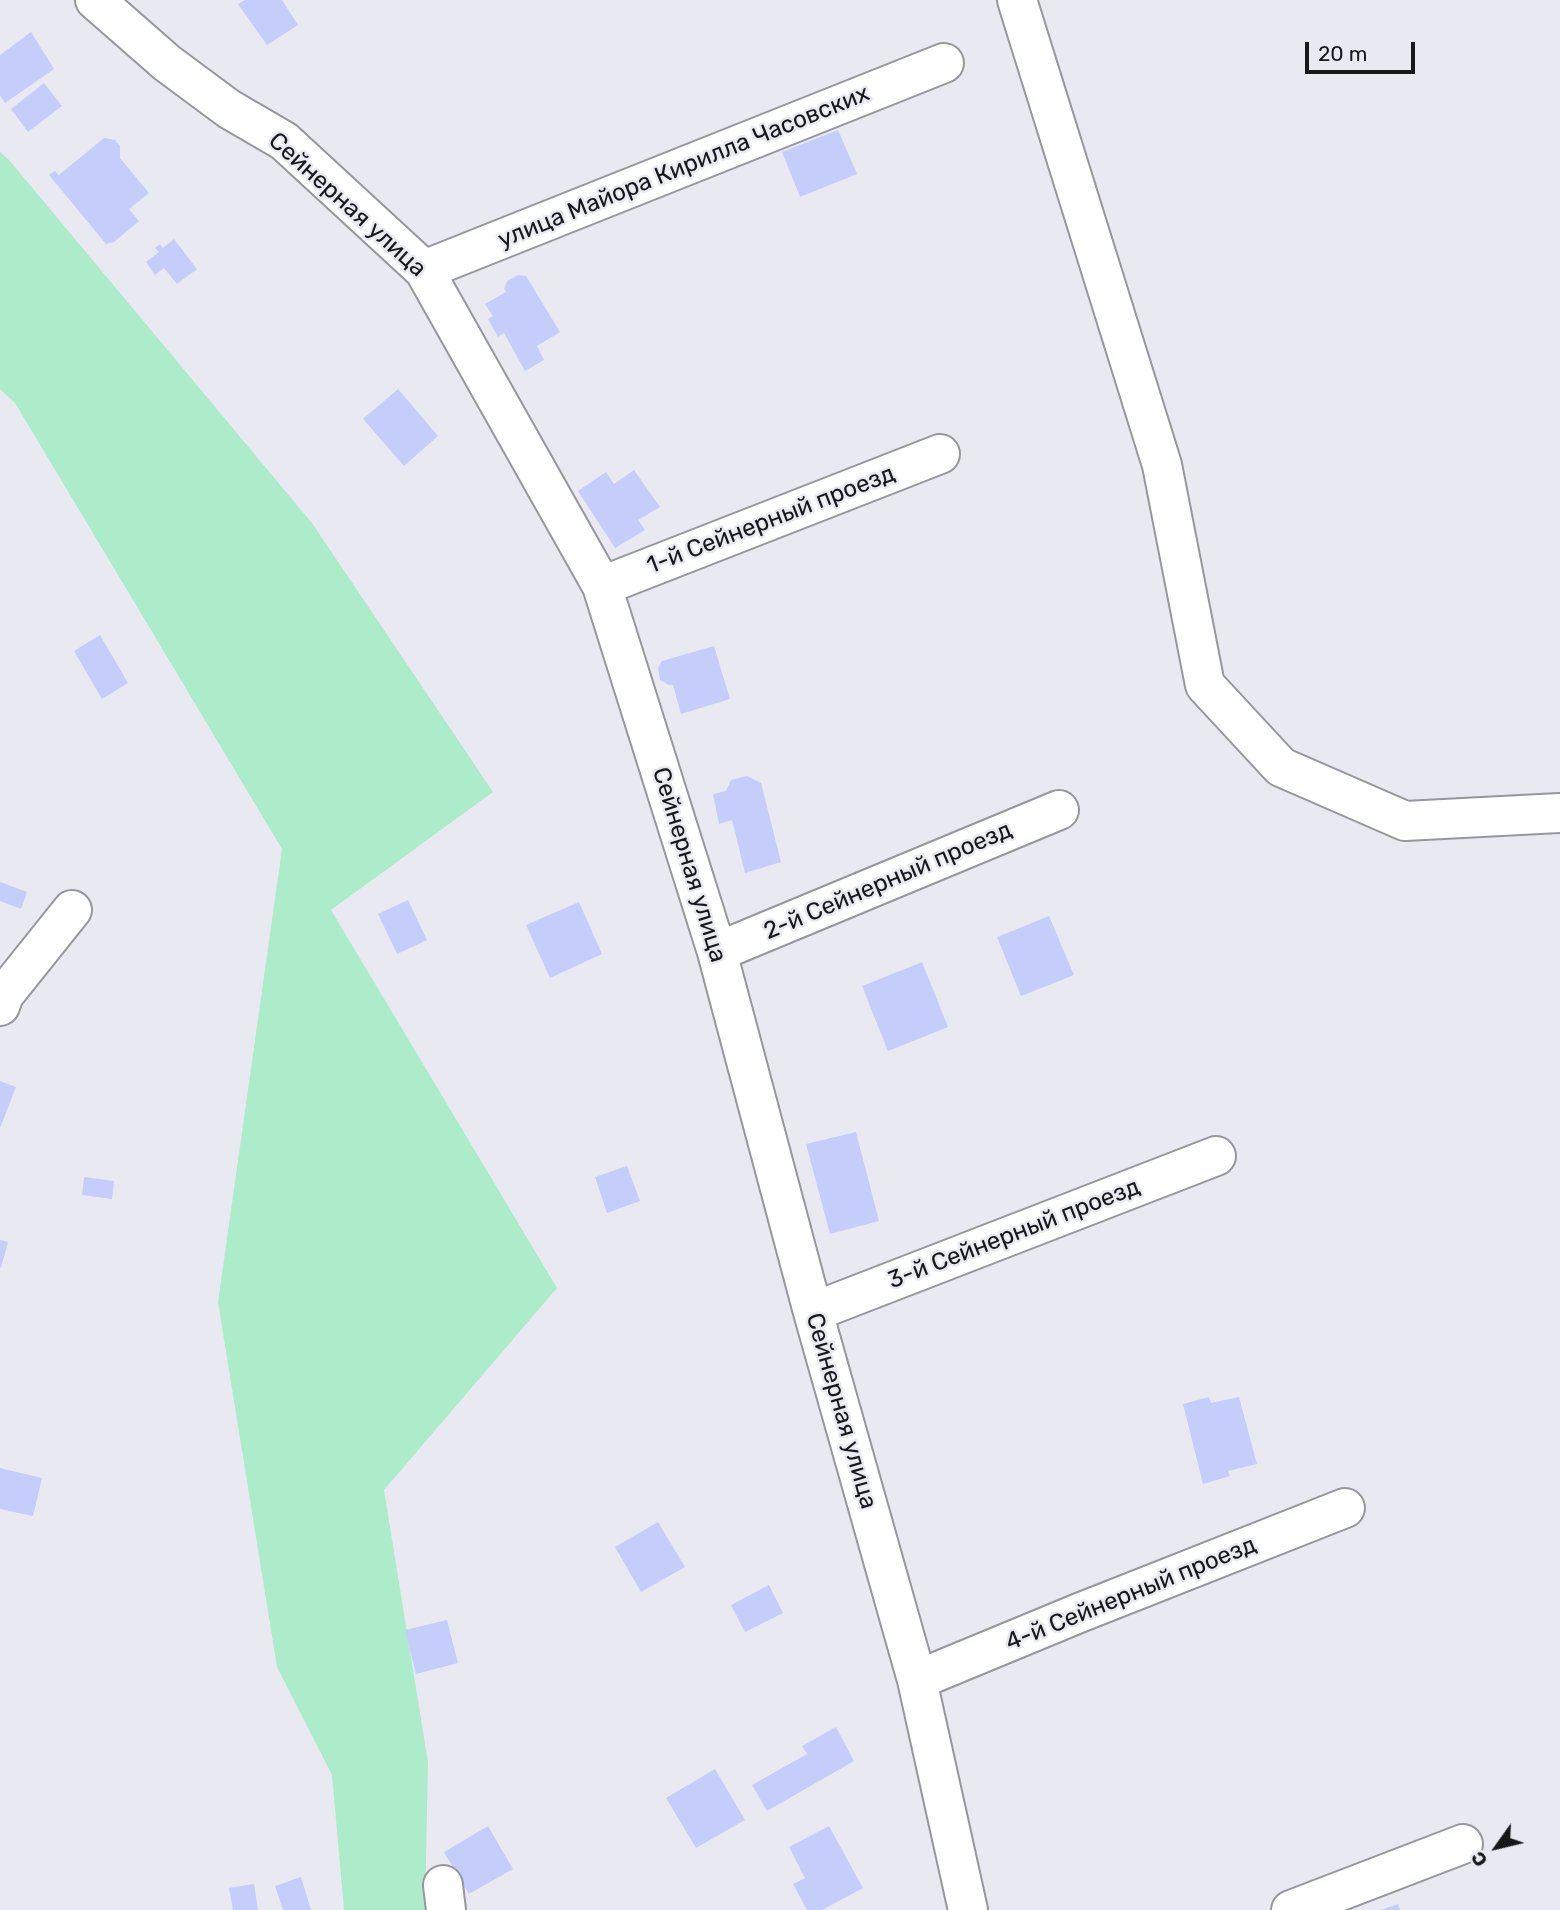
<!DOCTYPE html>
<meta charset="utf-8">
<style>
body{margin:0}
#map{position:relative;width:1560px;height:1910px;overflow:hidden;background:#e9eaf1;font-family:Rubik,sans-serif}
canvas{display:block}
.north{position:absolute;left:1462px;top:1812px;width:70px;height:70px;-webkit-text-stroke:5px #e9eaf1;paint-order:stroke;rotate:236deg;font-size:19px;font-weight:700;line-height:28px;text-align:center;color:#161719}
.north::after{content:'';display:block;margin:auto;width:24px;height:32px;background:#161719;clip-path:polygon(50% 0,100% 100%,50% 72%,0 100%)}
.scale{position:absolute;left:1305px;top:42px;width:110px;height:32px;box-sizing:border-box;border:4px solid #161719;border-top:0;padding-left:9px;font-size:21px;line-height:24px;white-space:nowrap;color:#161719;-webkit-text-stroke:5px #e9eaf1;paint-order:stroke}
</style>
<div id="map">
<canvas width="1560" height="1910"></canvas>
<div class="north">С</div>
<div class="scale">20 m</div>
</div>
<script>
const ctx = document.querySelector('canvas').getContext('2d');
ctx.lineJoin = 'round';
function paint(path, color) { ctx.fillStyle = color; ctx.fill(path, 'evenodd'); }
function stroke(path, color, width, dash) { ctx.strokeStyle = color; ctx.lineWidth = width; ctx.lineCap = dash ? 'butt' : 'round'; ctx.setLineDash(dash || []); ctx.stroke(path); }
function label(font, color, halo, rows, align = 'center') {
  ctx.font = font + ' Rubik,sans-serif'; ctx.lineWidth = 5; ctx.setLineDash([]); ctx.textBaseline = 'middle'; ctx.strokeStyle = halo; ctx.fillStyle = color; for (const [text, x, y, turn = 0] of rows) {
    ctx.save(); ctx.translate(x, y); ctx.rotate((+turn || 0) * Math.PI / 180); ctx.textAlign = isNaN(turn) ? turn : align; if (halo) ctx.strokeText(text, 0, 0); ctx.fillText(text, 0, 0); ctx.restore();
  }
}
const green = new Path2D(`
 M0,152L9,160L312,523L493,792L331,910L557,1288L384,1490L428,1762L425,1910H344L332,1775L277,1667L218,1302L282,849L15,403L0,389Z`);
const building = new Path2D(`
 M245,0H282L298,25L267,45L238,4Z
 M31,32L54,69L5,103L0,96V55Z
 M44,83L62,106L28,132L11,109Z
 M838,130L857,174L800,197L782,152Z
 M104,138L115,140L120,146V158L149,193L129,209L139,221L114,242L106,244L49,175L55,171L59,175Z
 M174,239L197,269L177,284L164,268L155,275L146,262L159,252L155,248L160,244L163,248Z
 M518,275L526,276L560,332L537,346L544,360L525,371L504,333L498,337L488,319L493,316L485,304L506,292L504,289L507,281Z
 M398,389L438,436L404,466L363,419Z
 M634,470L660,507L638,520L645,530L615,548L578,491L606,472L614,484Z
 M100,635L128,683L102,699L74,651Z
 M714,646L730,699L681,714L673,685H669L660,680L658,668L662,661Z
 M747,776L761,783L781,862L745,873L732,820L719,824L713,794L726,791L731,780Z
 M0,882L27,892L21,909L0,901Z
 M408,900L427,940L397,954L378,914Z
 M579,902L602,954L550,978L526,925Z
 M1049,916L1074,975L1021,996L997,937Z
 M922,962L948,1027L888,1051L862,986Z
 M0,1081L16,1087L0,1128Z
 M856,1132L879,1221L830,1234L806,1144Z
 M627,1166L640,1201L607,1213L595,1177Z
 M84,1177L114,1181L112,1199L82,1195Z
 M0,1240L8,1242L1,1268L0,1267Z
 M1209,1397L1211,1403L1239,1397L1257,1464L1228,1471L1230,1476L1203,1484L1183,1404Z
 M0,1468L42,1478L33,1516L0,1509Z
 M658,1522L685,1567L641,1592L615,1547Z
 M769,1585L783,1613L745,1632L731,1605Z
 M447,1620L458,1663L416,1674L405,1630Z
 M836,1727L854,1761L767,1811L752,1785L807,1754L802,1746Z
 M715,1769L745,1820L696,1848L666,1798Z
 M488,1826L513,1869L469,1894L444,1852Z
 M829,1826L863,1888L822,1910H807L793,1884L805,1878L789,1847Z
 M301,1877L311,1910H283L275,1886Z
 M254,1884L258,1910H233L229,1888Z
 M1398,1904L1400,1910H1381Z`);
const minor = new Path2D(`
 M95,0L167,63L229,109L284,141L424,270L602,586L717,952L813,1312L917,1680L968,1910
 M1017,0L1162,465L1205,685L1281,767L1405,821L1560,813
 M424,270L944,63
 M602,586L940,454
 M717,952L1059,810
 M0,1006L4,995L72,910
 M813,1312L1216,1156
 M917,1680L1079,1613L1345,1508
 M443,1885L446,1910
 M1291,1910L1463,1844`);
const streetNames = [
 ["улица Майора Кирилла Часовских",684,167,-22],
 ["Сейнерная улица",347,205,42],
 ["1-й Сейнерный проезд",771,520,-21],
 ["Сейнерная улица",689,865,73],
 ["2-й Сейнерный проезд",888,881,-23],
 ["3-й Сейнерный проезд",1014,1234,-21],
 ["Сейнерная улица",841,1411,74],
 ["4-й Сейнерный проезд",1131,1594,-22]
];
paint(green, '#adeccb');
paint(building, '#c5cdfb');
stroke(minor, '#96979d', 42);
stroke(minor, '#fff', 38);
label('24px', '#161719', '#e9eaf1', streetNames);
</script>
